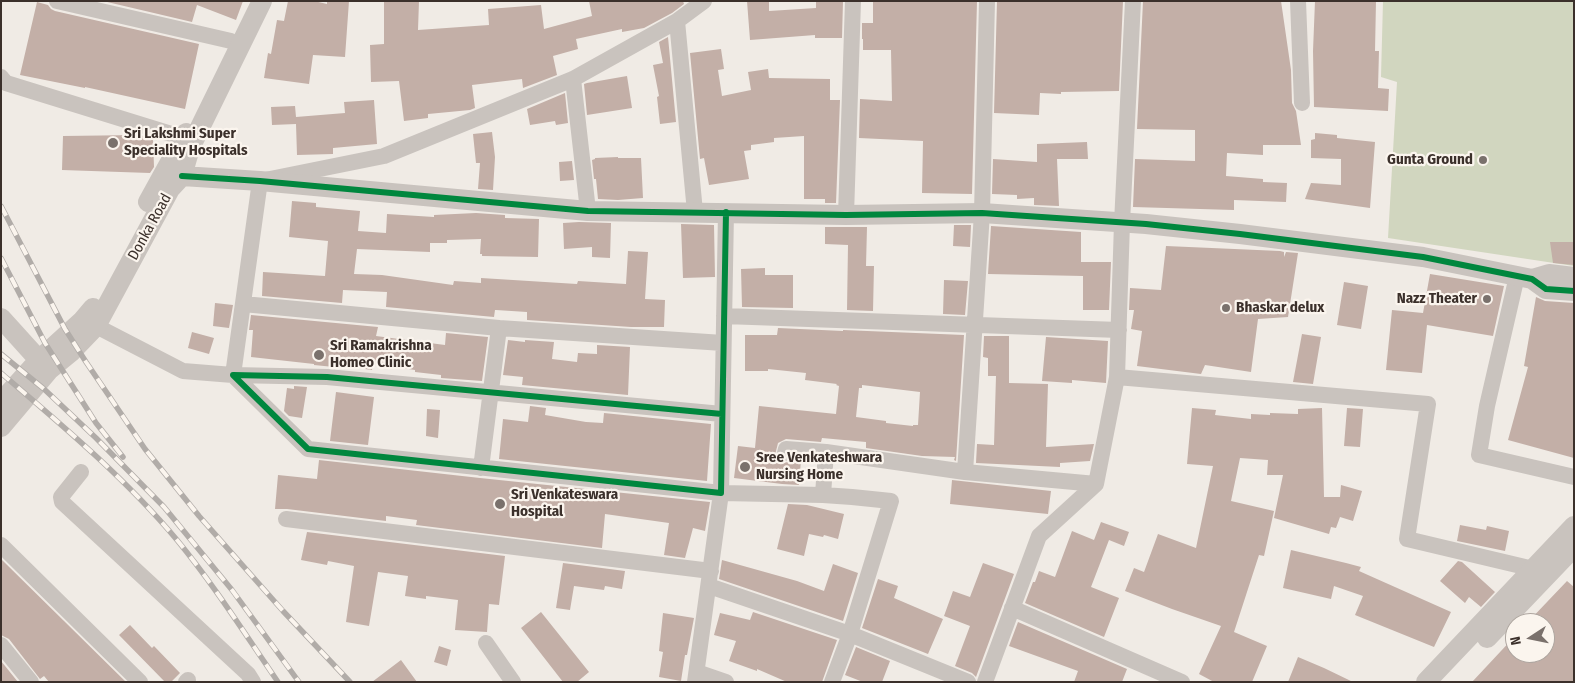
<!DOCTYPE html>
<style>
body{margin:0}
#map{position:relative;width:1575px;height:683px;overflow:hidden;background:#f0ebe5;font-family:"Fira Sans Condensed",sans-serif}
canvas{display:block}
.frame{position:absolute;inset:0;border:2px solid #3b302b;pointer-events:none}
.north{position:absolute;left:1505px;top:613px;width:50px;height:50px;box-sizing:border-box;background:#fbf5ee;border:1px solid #aea6a0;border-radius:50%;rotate:259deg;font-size:14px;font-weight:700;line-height:20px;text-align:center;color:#3b302b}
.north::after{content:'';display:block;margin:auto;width:18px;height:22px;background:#7a716c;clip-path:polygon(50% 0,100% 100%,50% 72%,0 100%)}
</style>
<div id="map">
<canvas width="1575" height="683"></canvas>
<div class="frame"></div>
<div class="north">N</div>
</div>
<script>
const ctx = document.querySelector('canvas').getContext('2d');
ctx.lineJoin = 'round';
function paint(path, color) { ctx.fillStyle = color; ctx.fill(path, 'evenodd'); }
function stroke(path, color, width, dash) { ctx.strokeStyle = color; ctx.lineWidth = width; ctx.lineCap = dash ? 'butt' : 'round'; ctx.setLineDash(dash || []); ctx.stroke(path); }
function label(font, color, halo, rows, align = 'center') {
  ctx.font = font + ' "Fira Sans Condensed",sans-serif'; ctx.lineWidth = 4.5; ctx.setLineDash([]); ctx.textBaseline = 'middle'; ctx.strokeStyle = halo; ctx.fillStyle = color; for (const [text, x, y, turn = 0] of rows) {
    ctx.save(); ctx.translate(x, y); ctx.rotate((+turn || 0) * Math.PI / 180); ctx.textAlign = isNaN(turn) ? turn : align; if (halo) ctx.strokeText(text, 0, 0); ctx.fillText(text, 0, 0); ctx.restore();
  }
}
const green = new Path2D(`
 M1383,1H1574V266L1388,238L1397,82L1381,77Z`);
const building = new Path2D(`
 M103,1H243L236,20L197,5L192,22Z
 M288,1H314L327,4V1H349L345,57L313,55L309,84L264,78L268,53L271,54L277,20L284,21Z
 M384,1H419L418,30L489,25L488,9L541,5L544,29L592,16L589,1H683L684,4L672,13L644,28L622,32V29L576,39L578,49L553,56L557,75L523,88L522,79L472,85L475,108L470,110L428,114V118L404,121L399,81L371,82L370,45L384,44Z
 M747,1H769V11L816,8V1H843L842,38H815V35L750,40Z
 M873,1H977L972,194L922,193L923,141L859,138L860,99L892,101L891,50H863V39H862V23H873Z
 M997,1H1123L1119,91L1061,92V94L1040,93L1039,115L994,113Z
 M1143,1H1281L1291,70L1292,103L1296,111L1301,145H1263V155L1227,153L1226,176L1263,179V182L1287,183L1286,202L1234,200V210L1133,207L1135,159L1195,161V130L1137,129Z
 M1315,1H1376L1375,51H1379L1378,88L1389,89L1388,111L1314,107L1313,51Z
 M37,2L48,5L51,9L55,11L199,44L185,109L85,87V88L20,75Z
 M668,37L676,122L660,124L657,97L659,96L653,65L663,63L659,42Z
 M721,49L724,69L718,70L722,96L751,90L748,72L768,69L769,78L830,79V100H840L836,203H825V199H804V136L774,138V142L751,145V150L744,151L749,179L709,185L704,158L700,159L690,53Z
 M627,76L632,108L587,115L584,84L587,83Z
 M565,93L568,123L556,125L555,121L530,125L527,109Z
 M374,100L377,144L333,148V154L297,155L296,124L272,125L271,107L295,106L296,117L345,113L344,102Z
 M492,132L495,157L493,190L478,189L480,163H476L473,134Z
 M1315,133L1337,135V138L1375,142L1370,208L1305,199L1311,183L1341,185V159L1311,158V140L1315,139Z
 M140,135L153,139L154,167L150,173L62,170L63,136Z
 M1087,142L1088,159H1057L1059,206L1034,205V198L1017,199V195L992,194L993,159L1037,162V144Z
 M618,157V158H641L643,198L618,200L598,199L596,179H594L592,160L595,159V158Z
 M572,161L574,180L560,181L559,162Z
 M292,201L316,203V207L360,211L358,231L386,233L387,214L434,217V215L476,213L505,215V218L539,219L538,257L482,256V254H480L481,239L447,240V243H430V252L357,249L354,274L382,275L453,285L454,281L481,283V278L577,284L578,281L626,284L628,251L648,252L645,299L665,300L664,327H631L527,320V312L496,310H495L494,317L386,307L387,292L343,290L342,303L262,296L263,272L325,276L328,241L289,237Z
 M579,222L611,223L610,258L592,257V247L564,249L563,223Z
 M681,224L714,225L715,277L683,278Z
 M954,225H971L970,247L953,246Z
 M991,226L1081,232V262H1111L1109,310H1083V276L988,274Z
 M825,227H867L866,266H874L873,311L847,310L848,245L825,244Z
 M1550,242H1574V265L1553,263Z
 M1166,246L1280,251L1284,252V257L1286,252L1298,253L1288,317L1258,319L1251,372L1205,365L1201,374L1137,366L1142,331L1131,329L1134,310H1129L1130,288L1161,290Z
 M765,268V275H793V308L742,307L741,269Z
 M1430,274L1504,286L1493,336L1427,325L1422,373L1386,370L1392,310L1423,313Z
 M944,280L968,281L965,315L943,314Z
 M1344,282L1368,286L1361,329L1337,325Z
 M1536,297L1545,301L1574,303V458L1508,440L1528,367L1524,366Z
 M215,303L233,305L229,328L213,326Z
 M251,315L378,327L376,336L445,345L446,333L488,337L482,381L441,378V375L415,372V370L373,364L372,370L344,366V368L314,365V364L251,357L253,330H249Z
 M778,328L843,331V330L964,335L956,461L954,460L955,457L922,456L866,448V442L822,438L821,442L786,439L778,443L775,455L778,460L783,463L788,462L792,460H801L799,485L782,484L734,478L738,446L755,448L759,406L836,414L839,386L836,385L837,384L805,380L806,373L768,369V371H745V335H777ZM862,385L920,392L918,425H913V426L886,423V421L856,417L859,388H862Z
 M192,332L214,338L209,354L188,348Z
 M1302,334L1321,337L1313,384L1293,382Z
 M984,336H1009V383L1048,384L1046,447L1094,444L1090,461L1060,463V467L976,463L977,444L994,445L996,376H988V358L983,357Z
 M1046,337L1108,341L1106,383L1072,380V383L1042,381Z
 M508,340L525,342V340L554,342L552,359L577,362L578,353L597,354V345L630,347L628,395L522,385L523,377L503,375Z
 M294,386L307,387L302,418L289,416L284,411L287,388L294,389Z
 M336,392L374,397L368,445L330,441Z
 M530,406L546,408L545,415L586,422L603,423L604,413L711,424L707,481L499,459L503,419L528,422Z
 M1192,408L1216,410L1215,415L1251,419V414L1270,415V413L1298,414V409L1322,408L1324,497H1340L1341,485L1362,491L1353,521L1340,517L1336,528L1331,527L1329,534L1274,518L1283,475H1267L1268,460L1240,458L1231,501L1274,511L1264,556L1259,555L1234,632L1267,646L1252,682H1214L1199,674L1221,626L1172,609L1125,591L1134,568L1144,572L1158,534L1196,548L1213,466L1187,464Z
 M1347,408L1363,409L1360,447L1344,446Z
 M427,409L440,410L438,438L426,436Z
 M319,460L480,478L710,502L705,531L693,528L685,558L664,555L669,523L605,514L602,548L416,525L417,520L386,516V521L287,509H275L278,475L317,479Z
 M952,480L1051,491L1048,514L950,504Z
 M788,504L807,505L844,514L838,539L824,535L823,537L809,534L804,556L777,549Z
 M1101,522L1129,532L1124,546L1109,540L1091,587L1119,598L1104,637L1025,603L1033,582H1035L1039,571L1055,577L1072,531L1094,540Z
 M1460,525L1486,530L1487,526L1509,531L1505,551L1457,541Z
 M307,532L505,556L499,605L489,604L487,632L455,630L458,600L426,596V599L405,596L408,576L378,572L369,626L346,622L354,566L328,561L327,565L301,560Z
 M1291,550L1346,563L1361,567L1359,571L1451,612L1434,647L1355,615L1363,596L1334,586L1331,599L1283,588Z
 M1,559L126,682H49L44,676L40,679L9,639L1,635Z
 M722,560L797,581L824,591L833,564L858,573L843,621L719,579Z
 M1458,561L1462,562L1495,592L1481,607L1469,597L1465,603L1440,581Z
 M563,563L625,571L622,589L605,586L604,590L574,586L570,610L556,608Z
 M983,563L1014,574L976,677L972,673L955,666L970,626L944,616L953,591L970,597Z
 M878,579L898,586L894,598L943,619L928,654L862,628Z
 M1567,581L1574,587V682H1472L1515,636V653H1545V623H1527Z
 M541,612L589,672L577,682H563L521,628Z
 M753,612L837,640L822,682H787L757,669V671L729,661L736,641L714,635L720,613L750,620Z
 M663,613L694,618L687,655H685L681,681L659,677L663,652L659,651Z
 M1018,622L1127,669L1122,682H1074L1078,671L1009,646Z
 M130,625L152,648L154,646L180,673L171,682H165L119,635Z
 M439,646L451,650L447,666L434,662Z
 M856,647L890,661L882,682H863L845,675Z
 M1298,657L1324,668L1353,682H1288Z
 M401,660L417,682H372Z
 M1,661L18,682H1Z`);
const minor = new Path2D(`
 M57,1L231,41
 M987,1L982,213L965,472L1096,484
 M1298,1L1302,103
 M677,21L695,212
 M1,77L6,83L184,138
 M573,79L588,211
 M846,215L853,1
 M1517,276L1487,406L1479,455L1574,477
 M243,304L499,328
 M724,316L1119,330
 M96,326L183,371L233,375L260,181L384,156L573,79L677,21L704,1
 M1117,377L1428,404L1407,539L1542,571
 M722,414L327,377L233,375L308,449L721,493L726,212
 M785,453L786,449L826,452
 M481,468L499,328L723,343
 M81,472L61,497L62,502L248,674L253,682
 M823,495L852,497L891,501L850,634L832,682
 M286,519L711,571
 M1,545L140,682
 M709,586L850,634L968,682
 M1012,608L1182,682
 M486,643L513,682
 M1,645L31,682
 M697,672L726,682
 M186,682L188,680
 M695,682L721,493L823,495L826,452L965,472
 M985,682L1039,536L1096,484L1117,377L1122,223L1133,1`);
const tertiary = new Path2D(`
 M182,176L260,181L588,211L846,215L982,213L1146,224L1240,234L1423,257L1532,279L1546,289L1574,291
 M148,202L186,133
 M1532,279L1549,274L1574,277
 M1,318L39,360
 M1,402L39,360L82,321L93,308
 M1,427L49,370L71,352L96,326L170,189L182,176L190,148L262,1
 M1487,638L1574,547
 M1426,682L1574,526`);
const rail = new Path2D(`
 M1,206L65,329L86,362L145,449L199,516L283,611L350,682
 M1,258L45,343L96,423L123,457
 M1,354L44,389L96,438L164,507L232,590L299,682
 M1,373C63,426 125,478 177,540C214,585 245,634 278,682`);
const cycleway = new Path2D(`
 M182,176L260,181L588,211L846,215L982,213L1146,224L1240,234L1423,257L1532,279L1546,289L1574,291
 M722,414L327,377L233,375L308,449L721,493L726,212`);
const markers = [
 [113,143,6,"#7a716c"],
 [1483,160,5,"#7a716c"],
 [1487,299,5,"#7a716c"],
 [1226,308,5,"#7a716c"],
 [319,355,6,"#7a716c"],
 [745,467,6,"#7a716c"],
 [500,504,6,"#7a716c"]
];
const poiNames = [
 ["Sri Lakshmi Super",124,134],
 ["Speciality Hospitals",124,151],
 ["Gunta Ground",1473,160,"right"],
 ["Nazz Theater",1477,299,"right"],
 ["Bhaskar delux",1236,308],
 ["Sri Ramakrishna",330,346],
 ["Homeo Clinic",330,363],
 ["Sree Venkateshwara",756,458],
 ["Nursing Home",756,475],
 ["Sri Venkateswara",511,495],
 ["Hospital",511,512]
];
const streetNames = [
 ["Donka Road",150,227,-61]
];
paint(green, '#d1d6bf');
paint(building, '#c3afa7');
stroke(minor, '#c9c3be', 16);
stroke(tertiary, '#c9c3be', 20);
stroke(rail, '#b1aca8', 5.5);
stroke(rail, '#fbf5ee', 4, [11]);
stroke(cycleway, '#00873e', 6);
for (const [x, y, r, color] of markers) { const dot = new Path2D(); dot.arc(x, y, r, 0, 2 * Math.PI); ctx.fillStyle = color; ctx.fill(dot); stroke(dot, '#fbf5ee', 2); }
label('bold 15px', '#3b302b', '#fbf5ee', poiNames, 'left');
label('15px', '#3b302b', '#fbf5ee', streetNames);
</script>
